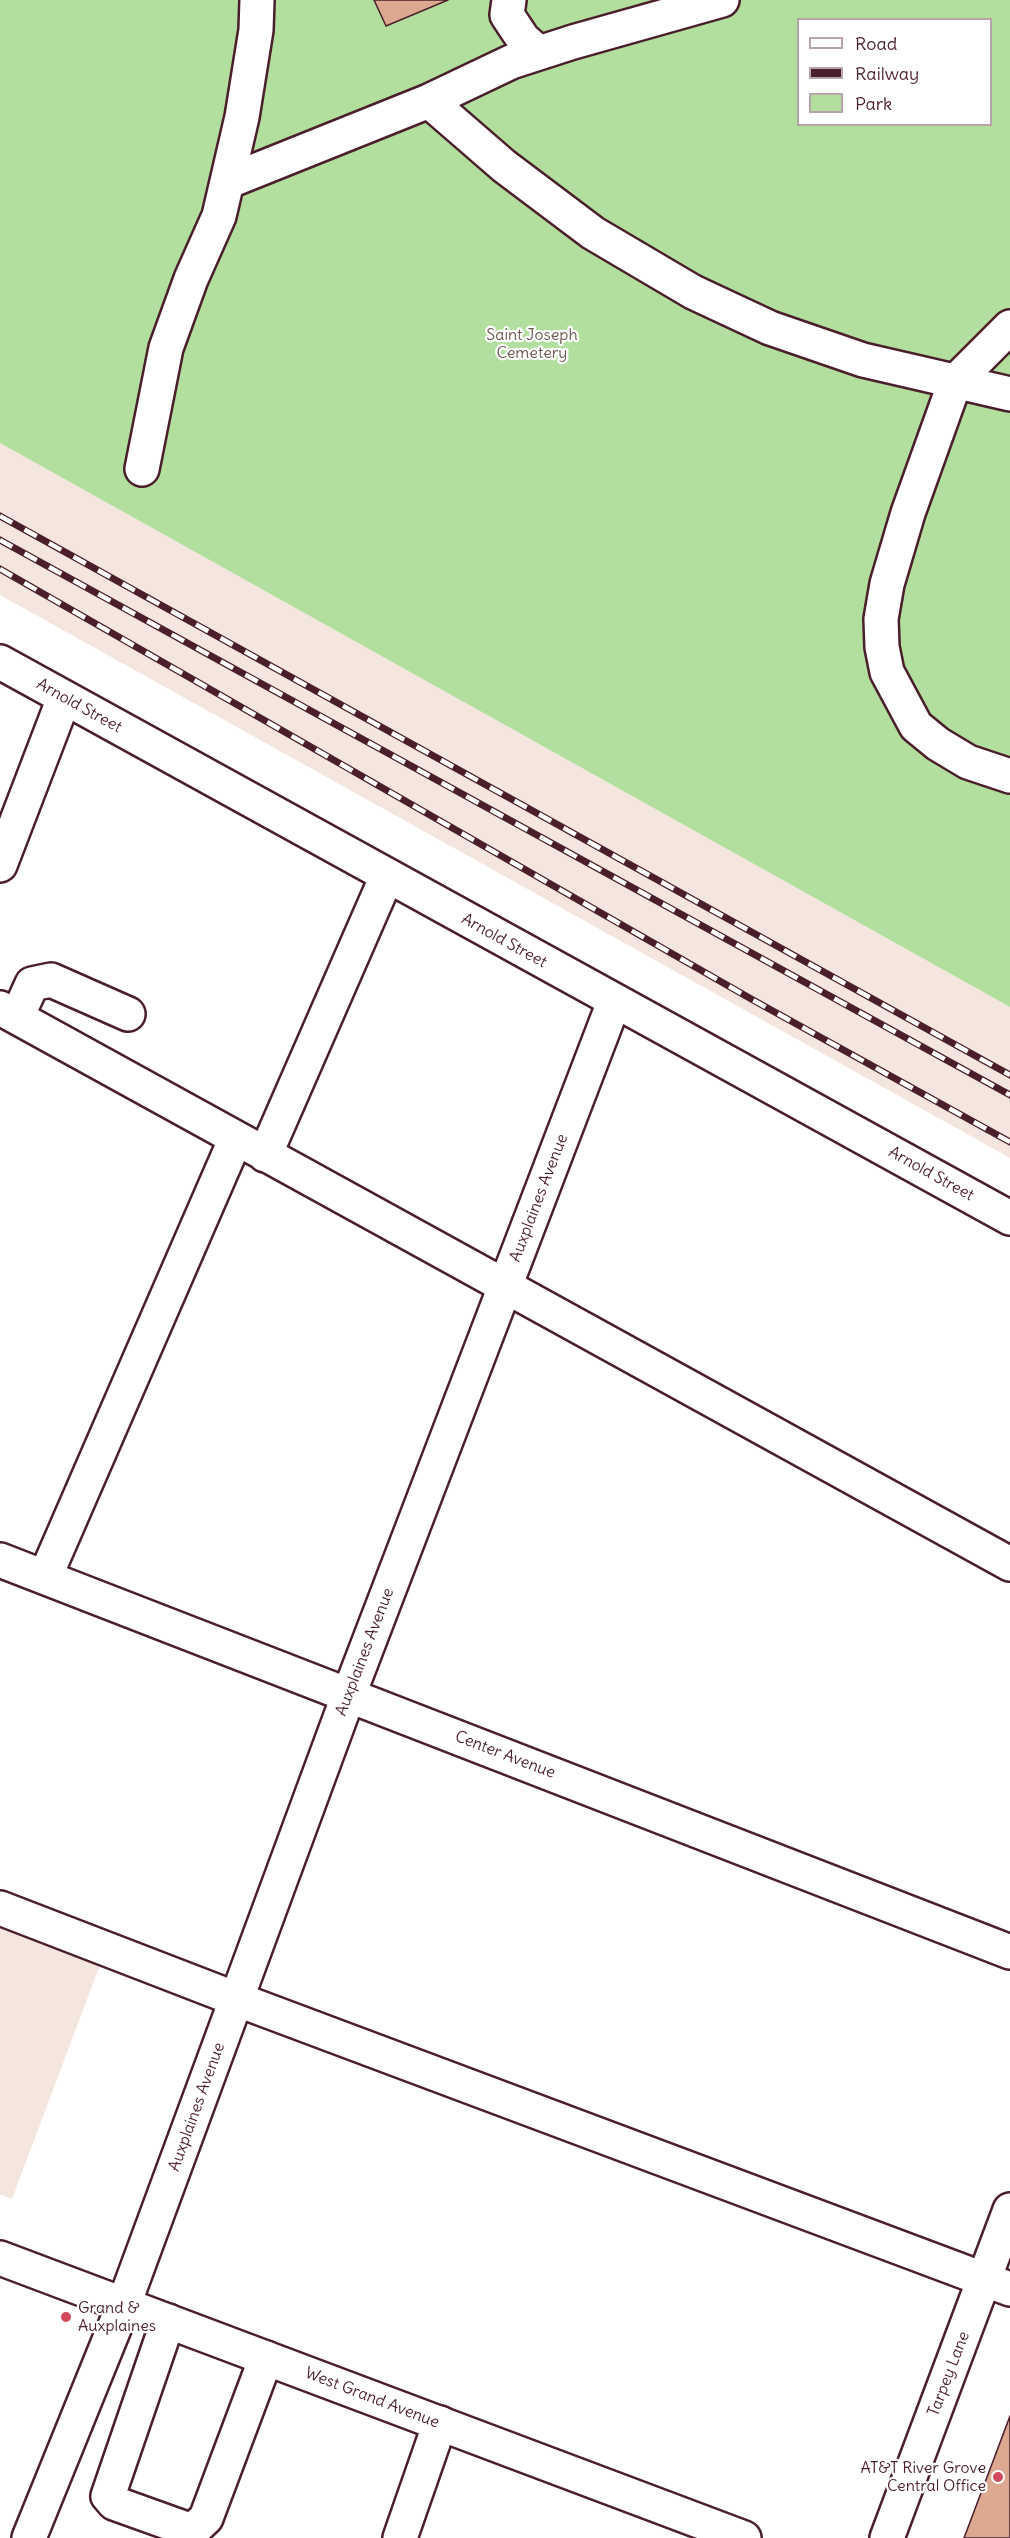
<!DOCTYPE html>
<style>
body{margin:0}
#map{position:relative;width:1010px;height:2538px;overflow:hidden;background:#fff;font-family:Delius,sans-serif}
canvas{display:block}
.legend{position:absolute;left:797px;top:18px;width:195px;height:108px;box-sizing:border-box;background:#fff;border:2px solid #b7a5aa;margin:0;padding:8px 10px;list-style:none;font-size:18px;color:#4a1f2b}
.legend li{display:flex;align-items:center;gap:12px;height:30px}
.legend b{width:30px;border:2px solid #b7a5aa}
</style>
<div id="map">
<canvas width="1010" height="2538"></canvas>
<ul class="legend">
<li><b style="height:8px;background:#fff"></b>Road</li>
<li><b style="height:8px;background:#4a1f2b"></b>Railway</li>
<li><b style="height:16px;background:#b2df9d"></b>Park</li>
</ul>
</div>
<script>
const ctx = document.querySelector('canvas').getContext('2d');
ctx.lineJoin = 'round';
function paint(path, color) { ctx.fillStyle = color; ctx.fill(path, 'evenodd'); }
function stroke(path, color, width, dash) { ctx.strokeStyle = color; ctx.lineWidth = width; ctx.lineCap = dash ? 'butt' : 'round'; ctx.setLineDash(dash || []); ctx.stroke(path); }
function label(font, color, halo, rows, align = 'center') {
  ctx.font = font + ' Delius,sans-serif'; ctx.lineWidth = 4.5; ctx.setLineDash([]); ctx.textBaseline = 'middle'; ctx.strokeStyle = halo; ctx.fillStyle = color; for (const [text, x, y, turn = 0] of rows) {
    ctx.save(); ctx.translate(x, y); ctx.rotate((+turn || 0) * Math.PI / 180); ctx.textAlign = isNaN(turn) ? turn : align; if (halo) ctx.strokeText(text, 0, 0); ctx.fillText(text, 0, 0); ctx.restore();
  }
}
const built = new Path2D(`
 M0,443L1010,1007V1158L0,595Z
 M0,1900L109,1941L12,2199L0,2194Z`);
const green = new Path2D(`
 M0,0H1010V1007L0,443ZM798,20H990V124H798Z`);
const building = new Path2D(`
 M374,0H448L386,26Z
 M1010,2416V2538H964Z`);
const minor = new Path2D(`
 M509,0L507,15L523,39L539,53
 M429,101L504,166L593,233L693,292L770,328L863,360L1010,394
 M227,182L429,101L511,62L573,42L722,0
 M1010,327L955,382L908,513L887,584L881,619L882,647L887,672L916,726L938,744L968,762L1010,776
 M142,469L166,348L191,279L219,216L242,117L256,30L257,0
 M0,662L1010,1218
 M0,865L64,698
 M0,1008L1010,1564
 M17,1017L32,984L51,980L128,1014
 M265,1155L387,876
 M0,1560L1010,1952
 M45,1577L236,1138
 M0,1908L236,1999L1010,2289
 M168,2321L108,2496L114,2503L192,2531L206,2518L266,2358
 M29,2538L124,2304L349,1694L614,1002
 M400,2538L440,2423
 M887,2538L1010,2210`);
const major = new Path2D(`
 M0,2258L744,2538`);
const rail = new Path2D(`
 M0,516L1010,1075
 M0,540L1010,1095
 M0,569L753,1000L1010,1142`);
const markers = [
 [66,2317,6,"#d1495b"],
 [998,2477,6,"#d1495b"]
];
const parkNames = [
 ["Saint Joseph",532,335],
 ["Cemetery",532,353]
];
const streetNames = [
 ["Arnold Street",79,706,29],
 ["Arnold Street",504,941,29],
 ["Arnold Street",931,1174,29],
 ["Auxplaines Avenue",539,1198,-69],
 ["Auxplaines Avenue",365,1652,-69],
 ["Center Avenue",505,1755,21],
 ["Auxplaines Avenue",197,2107,-70],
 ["Tarpey Lane",949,2374,-69],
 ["West Grand Avenue",372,2398,21]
];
const poiNames = [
 ["Grand &",78,2308],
 ["Auxplaines",78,2326],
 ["AT&T River Grove",986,2468,"right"],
 ["Central Office",986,2486,"right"]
];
paint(built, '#f4e5de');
paint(green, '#b2df9d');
paint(building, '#dca990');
stroke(building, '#4a1f2b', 1.5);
stroke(minor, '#4a1f2b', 38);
stroke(major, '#4a1f2b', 38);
stroke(minor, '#fff', 33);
stroke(major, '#fff', 33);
stroke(rail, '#4a1f2b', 7);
stroke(rail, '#fff', 4.5, [14]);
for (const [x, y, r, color] of markers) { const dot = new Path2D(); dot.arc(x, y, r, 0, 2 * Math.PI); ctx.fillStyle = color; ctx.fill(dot); stroke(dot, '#fff', 2); }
label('16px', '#69594d', '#fff', parkNames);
label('16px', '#4a1f2b', '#fff', streetNames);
label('16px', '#4a1f2b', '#fff', poiNames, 'left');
</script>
